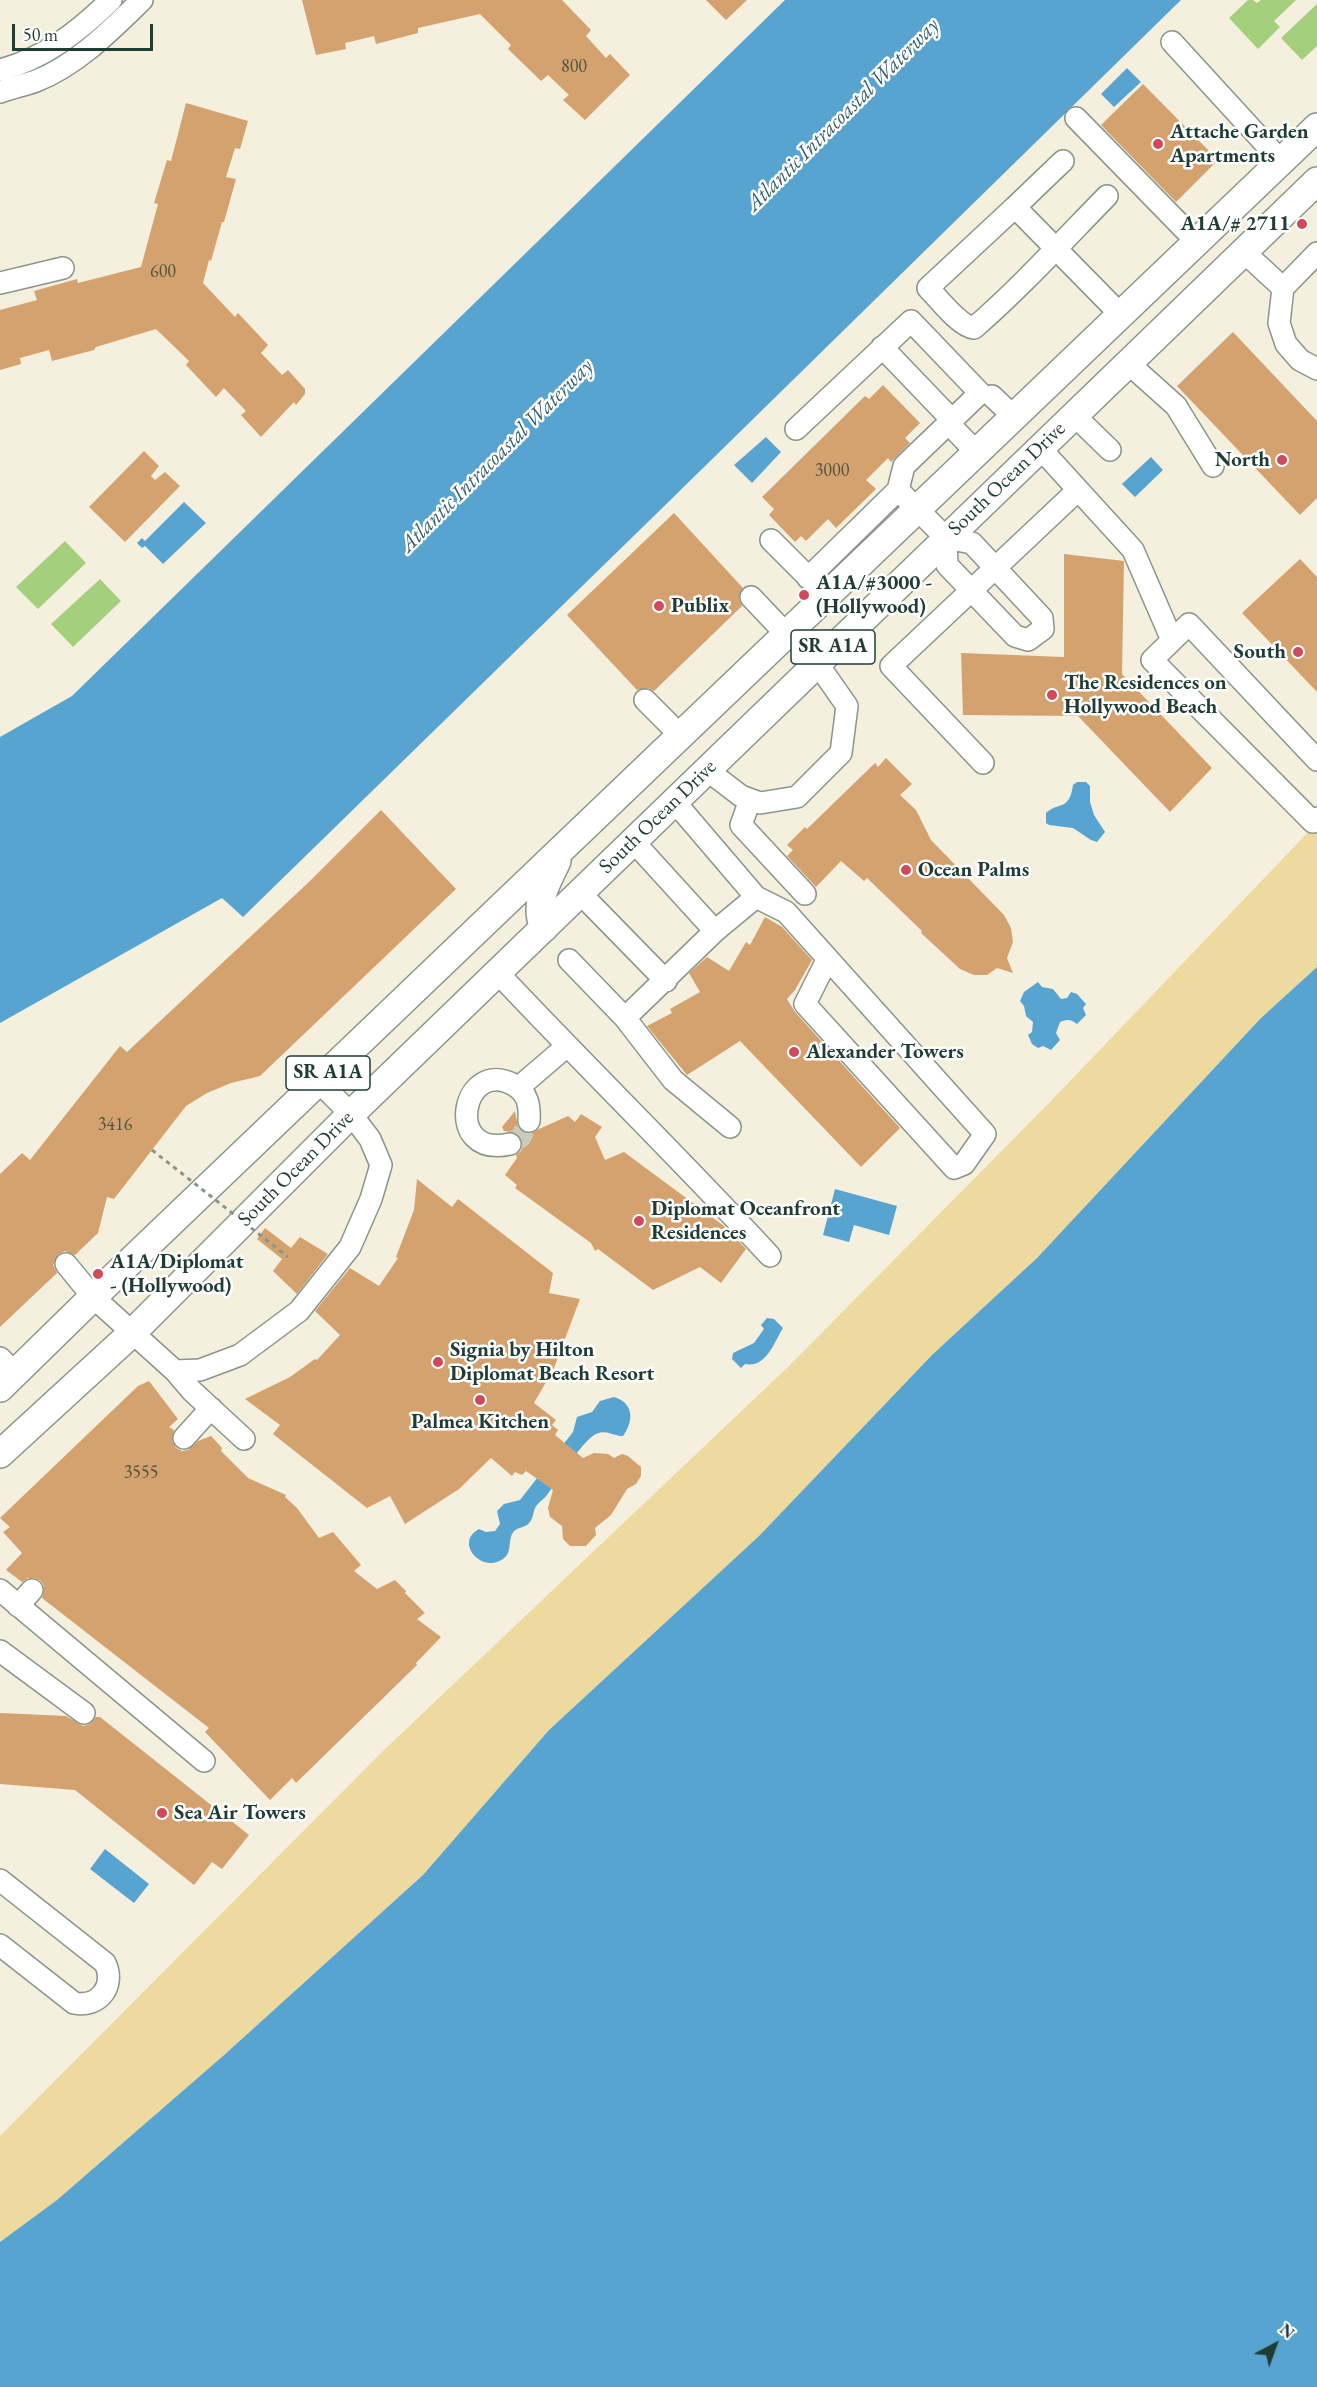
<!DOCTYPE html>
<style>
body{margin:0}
#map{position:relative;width:1317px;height:2387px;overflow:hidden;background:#f5efde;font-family:"EB Garamond",serif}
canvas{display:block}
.north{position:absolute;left:1245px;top:2315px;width:60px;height:60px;-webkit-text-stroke:4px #fff;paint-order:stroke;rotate:41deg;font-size:16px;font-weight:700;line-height:24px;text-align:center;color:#1f3d34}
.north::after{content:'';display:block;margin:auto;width:21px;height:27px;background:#1f3d34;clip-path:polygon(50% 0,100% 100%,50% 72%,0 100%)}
.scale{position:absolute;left:12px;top:24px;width:141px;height:27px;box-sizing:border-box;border:3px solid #1f3d34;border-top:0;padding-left:8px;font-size:18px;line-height:21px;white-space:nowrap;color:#1f3d34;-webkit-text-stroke:4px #fff;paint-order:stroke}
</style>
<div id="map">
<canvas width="1317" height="2387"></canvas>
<div class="north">N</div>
<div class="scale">50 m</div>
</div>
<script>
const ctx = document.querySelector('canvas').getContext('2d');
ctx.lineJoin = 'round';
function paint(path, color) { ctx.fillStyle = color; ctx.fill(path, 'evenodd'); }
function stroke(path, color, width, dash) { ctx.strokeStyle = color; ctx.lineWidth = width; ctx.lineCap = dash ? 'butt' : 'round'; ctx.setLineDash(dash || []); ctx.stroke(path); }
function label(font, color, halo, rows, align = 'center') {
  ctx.font = font + ' "EB Garamond",serif'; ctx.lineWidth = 5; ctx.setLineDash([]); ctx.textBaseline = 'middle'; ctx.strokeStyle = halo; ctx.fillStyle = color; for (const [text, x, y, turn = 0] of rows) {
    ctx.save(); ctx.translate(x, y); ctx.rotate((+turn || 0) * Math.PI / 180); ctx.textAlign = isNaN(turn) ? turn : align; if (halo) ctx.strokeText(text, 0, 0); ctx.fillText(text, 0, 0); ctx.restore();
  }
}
const green = new Path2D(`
 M1248,0H1253L1257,3L1261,0H1296L1274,21L1280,27L1258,49L1229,18Z
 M1317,4V46L1302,60L1281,38Z
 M65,541L86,563L38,609L16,587Z
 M100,579L121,601L73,647L51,624Z`);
const sand = new Path2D(`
 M1317,823V967L1261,1018L1037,1258L932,1355L759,1536L549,1730L423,1875L223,2056L57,2200L0,2242V2136L383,1751L788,1367L1050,1102Z`);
const water = new Path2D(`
 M785,0H1181L652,518L243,917L222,898L0,1023V737L72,696Z
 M1127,68L1141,82L1114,107L1101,94Z
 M766,437L781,452L752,483L734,465Z
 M1151,457L1163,470L1135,497L1122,484Z
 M184,502L206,523L163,564L145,546L142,548L137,543L142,538L145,541Z
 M1077,782H1086L1090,786V802L1094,815L1105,832L1097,842L1091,840L1073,828L1049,825L1046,823V813C1059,801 1069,812 1073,785Z
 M1317,967V2387H0V2242L57,2200L223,2056L423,1875L549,1730L759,1536L932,1355L1037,1258L1261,1018Z
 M1038,982L1042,987L1053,989L1061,999L1067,998L1071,992L1077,994L1086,1004L1083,1008L1086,1015L1077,1024C1071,1019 1066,1019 1060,1022L1056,1033L1060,1040L1051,1050L1043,1046L1038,1048L1032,1044L1028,1035L1032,1032L1033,1022L1026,1016L1024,1006L1020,1001L1024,992Z
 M835,1189L897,1206L889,1235L854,1225L849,1242L823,1235Z
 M767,1318L774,1319L783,1328C774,1342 767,1368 745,1364L741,1368L732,1359L733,1353L754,1343L764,1329L761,1325Z
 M614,1397C634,1403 634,1421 623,1436C613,1436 606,1429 596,1434C583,1440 556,1482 547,1495C544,1499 540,1501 537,1505C533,1509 534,1517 530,1522C525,1529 516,1526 512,1534C508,1543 512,1553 503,1559C481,1574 454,1542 479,1529L486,1532L495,1531L500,1524L497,1511L504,1504L520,1500L573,1432L577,1417L592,1412L600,1401Z
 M105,1849L149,1884L134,1903L90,1869Z`);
const building = new Path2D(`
 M302,0H562L591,30L586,36L606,58L610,54L630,75L585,120L563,100L569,95L548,75L541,81L508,49L511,45L480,14L418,28V33L376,44L374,36L345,43L346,49L316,55Z
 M706,0H747L726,20Z
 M1143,84L1218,160L1176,202L1101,125Z
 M186,103L248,121L240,149L235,148L226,177L236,179L224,222H222L211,261L209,260L203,283L235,317L238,313L268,345L261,353L282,375L288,370L305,389V394L296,405L294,402L261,437L241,415L246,411L224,388L216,397L186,365L189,361L156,329L96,347L94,350L52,361L49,350L20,358L21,364L0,370V310L37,300L34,291L77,279L78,283L141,267L158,204L154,203L167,160L171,161Z
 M1233,332L1317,421V498L1300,515L1177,386Z
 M883,385L920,423L905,438L910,443L891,462L888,458L866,480L876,489L836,528L828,519L806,541L801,536L795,542L769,515L774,509L762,497L865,396L869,399Z
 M144,451L159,466L151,476L155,480L165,472L180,486L125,542L89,507Z
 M674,513L743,588L739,599L742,606L654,691L648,688L637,690L567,615Z
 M1064,554L1124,561L1122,674L1212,768L1170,812L1078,716L963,715L961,653L1064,657Z
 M1300,559L1317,577V692L1242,613Z
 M886,758L912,784L900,795L916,810L931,840L1004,915L1011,928L1013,942L1007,958L1013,973L997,968L987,975H974L960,969L921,933L922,931L867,878L864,881L841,861L816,887L787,856L793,850L787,845L805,827L807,829L875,763L878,767Z
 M381,810L456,889L260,1076L231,1083L207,1093L186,1106L114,1199L107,1197L98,1233L75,1255L65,1251L58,1255L53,1265L57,1273L0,1327V1174L22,1153L30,1160L120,1046L127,1052L310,881Z
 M765,917L782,927L812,960L795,990L787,999L795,1012L900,1128L861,1167L740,1041L687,1075L647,1026L672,1013L670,1009L700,992L689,973L707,957L729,971L746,942L750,945Z
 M515,1111L518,1127L528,1134L568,1116L575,1122L581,1114L602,1127L595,1137L605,1160L624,1152L724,1226L746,1249L721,1283L700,1267L653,1290L598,1249L595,1251L591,1243L515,1188L517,1185L505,1175L517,1158L516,1155L521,1151L523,1143L517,1133L504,1131L502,1127Z
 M417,1179L452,1207L458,1199L553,1273L549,1293L580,1299L554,1368L534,1403L556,1420L552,1425L558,1430L555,1435L583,1458L594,1453L608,1454L614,1458L622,1454L628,1456L641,1467V1476L636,1484L627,1489L611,1515L595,1528L596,1535L586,1546H570L563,1539L562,1526L550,1517L548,1508L553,1490L526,1471L522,1475L515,1472L512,1476L491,1458L459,1489L405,1524L390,1496L367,1508L273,1434L280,1425L245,1399L290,1377L315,1359L317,1360L340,1335L315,1311L350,1268L379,1286L398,1258L396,1257L414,1210Z
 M265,1228L291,1248L300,1237L328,1254L297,1294L273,1271L282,1259L257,1239Z
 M149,1381L178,1419L169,1427L174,1430L172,1441L176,1448L182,1451L188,1450L198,1441L211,1436L222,1448L221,1451L248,1478L286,1495L285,1497L297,1508L319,1538L333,1532L361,1565L354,1571L377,1589L395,1580L406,1591L405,1593L425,1613L417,1619L441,1637L416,1663L417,1665L296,1783L292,1778L270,1800L205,1732L209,1728L42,1598L44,1586L41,1581L35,1578H28L22,1582L6,1570L22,1553L3,1532L10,1527L0,1518L138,1386Z
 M0,1713L66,1716L83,1726L90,1724L96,1717H100L249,1835L222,1869L212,1862L194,1885L75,1790L0,1784Z`);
const minorTunnel = new Path2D(`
 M510,1144L521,1137L529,1121`);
const minor = new Path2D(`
 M1172,42L1281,161
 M0,70C44,59 79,31 111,0
 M0,92C12,88 24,85 36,81C77,65 111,30 142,0
 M1076,118L1197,242
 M1107,196C1063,241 1021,287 974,328C959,326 939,299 928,288L1015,207L1121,315
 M1015,207L1063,161
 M1244,252L1283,288
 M1317,253L1283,288L1279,323L1286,344L1300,360L1317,369
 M0,283L63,268
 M1128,363L1176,406L1213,466
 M992,396L1014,417
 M1074,415L1110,450
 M796,429L911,321L980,393L952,420L882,347
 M955,430L977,453
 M1040,448L1133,550L1172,640
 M898,490L946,538L972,543L1042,618L1043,629L1028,640L1015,636L947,565L946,538
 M771,540L817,586
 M808,578L898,490L904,466L952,420
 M751,597L787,635
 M645,700L681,736
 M1317,760L1189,624L1152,660L1313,822L1317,818
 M983,763L891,666L1078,490
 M707,770L741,796L760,803L797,797L841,753L847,706L817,663
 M750,800L741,825L805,894
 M674,801L756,897L715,931
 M633,841L715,931L625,1018L673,1080L730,1127
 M580,893L666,981
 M756,897L786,912L985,1134L964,1164L954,1168L805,1004L827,960
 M569,960L625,1018
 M497,972C587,1068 681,1159 770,1256
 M518,1088L567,1046
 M510,1144C442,1159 462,1056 514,1085C528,1093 530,1106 529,1121
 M66,1264L93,1297L175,1371L200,1370L240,1355L299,1311L350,1247L371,1199L381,1165L370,1139L351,1114L319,1082
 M0,1358L15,1373
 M175,1371L192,1391L244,1439
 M184,1438L211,1408
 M0,1590L204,1761
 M18,1606L32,1590
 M0,1651L84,1713
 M0,1880L105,1963C116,1986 99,2008 74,2003L0,1945`);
const major = new Path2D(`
 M544,928C533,903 547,883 557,861
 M0,1388L93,1297L1317,127
 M0,1454L132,1333L351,1114L1317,181`);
const pathBridge = new Path2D(`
 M152,1150L288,1257`);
const markers = [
 [1158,144,6,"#d1495b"],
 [1302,224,6,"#d1495b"],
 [1282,460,6,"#d1495b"],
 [804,595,6,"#d1495b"],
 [659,606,6,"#d1495b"],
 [1298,652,6,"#d1495b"],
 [1052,695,6,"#d1495b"],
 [906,870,6,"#d1495b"],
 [794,1052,6,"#d1495b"],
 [639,1221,6,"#d1495b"],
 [98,1274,6,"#d1495b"],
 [438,1362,6,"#d1495b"],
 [480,1400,6,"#d1495b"],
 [162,1813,6,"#d1495b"]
];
const numberNames = [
 ["800",574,67],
 ["600",163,272],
 ["3000",832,471],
 ["3416",115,1125],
 ["3555",141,1473]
];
const shields = [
 [833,647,84],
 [328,1073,84]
];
const shieldNames = [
 ["SR A1A",833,647],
 ["SR A1A",328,1073]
];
const poiNames = [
 ["Attache Garden",1170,132],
 ["Apartments",1170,156],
 ["A1A/# 2711",1290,224,"right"],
 ["North",1270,460,"right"],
 ["A1A/#3000 -",816,583],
 ["(Hollywood)",816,607],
 ["Publix",671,606],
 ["South",1286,652,"right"],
 ["The Residences on",1064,683],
 ["Hollywood Beach",1064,707],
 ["Ocean Palms",918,870],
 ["Alexander Towers",806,1052],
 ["Diplomat Oceanfront",651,1209],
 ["Residences",651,1233],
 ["A1A/Diplomat",110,1262],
 ["- (Hollywood)",110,1286],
 ["Signia by Hilton",450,1350],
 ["Diplomat Beach Resort",450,1374],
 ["Palmea Kitchen",480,1422,"center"],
 ["Sea Air Towers",174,1813]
];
const streetNames = [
 ["South Ocean Drive",1007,479,-44],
 ["South Ocean Drive",658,817,-44],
 ["South Ocean Drive",296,1169,-45]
];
const waterNames = [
 ["Atlantic Intracoastal Waterway",843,115,-45],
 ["Atlantic Intracoastal Waterway",497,456,-45]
];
paint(green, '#a4d07d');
paint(sand, '#eeda9e');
paint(water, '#57a4d0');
paint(building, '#d3a26e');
stroke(minorTunnel, '#cacbbc', 21, [21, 10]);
stroke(minor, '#8a9689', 24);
stroke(major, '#8a9689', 30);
stroke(minor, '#fff', 21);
stroke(major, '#fff', 27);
stroke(pathBridge, '#8a9689', 3, [4.5, 4.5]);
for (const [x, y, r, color] of markers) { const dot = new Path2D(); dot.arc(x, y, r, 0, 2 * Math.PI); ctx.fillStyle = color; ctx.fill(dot); stroke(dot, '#fff', 2); }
label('18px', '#4c5642', null, numberNames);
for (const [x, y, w] of shields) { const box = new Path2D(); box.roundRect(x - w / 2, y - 17, w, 34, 4.5); ctx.fillStyle = '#fff'; ctx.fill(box); stroke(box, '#1f3d34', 1.5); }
label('bold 20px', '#1f3d34', null, shieldNames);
label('bold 21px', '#1f3d34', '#fff', poiNames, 'left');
label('21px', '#1f3d34', '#fff', streetNames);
label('italic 22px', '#33616b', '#fff', waterNames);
</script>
